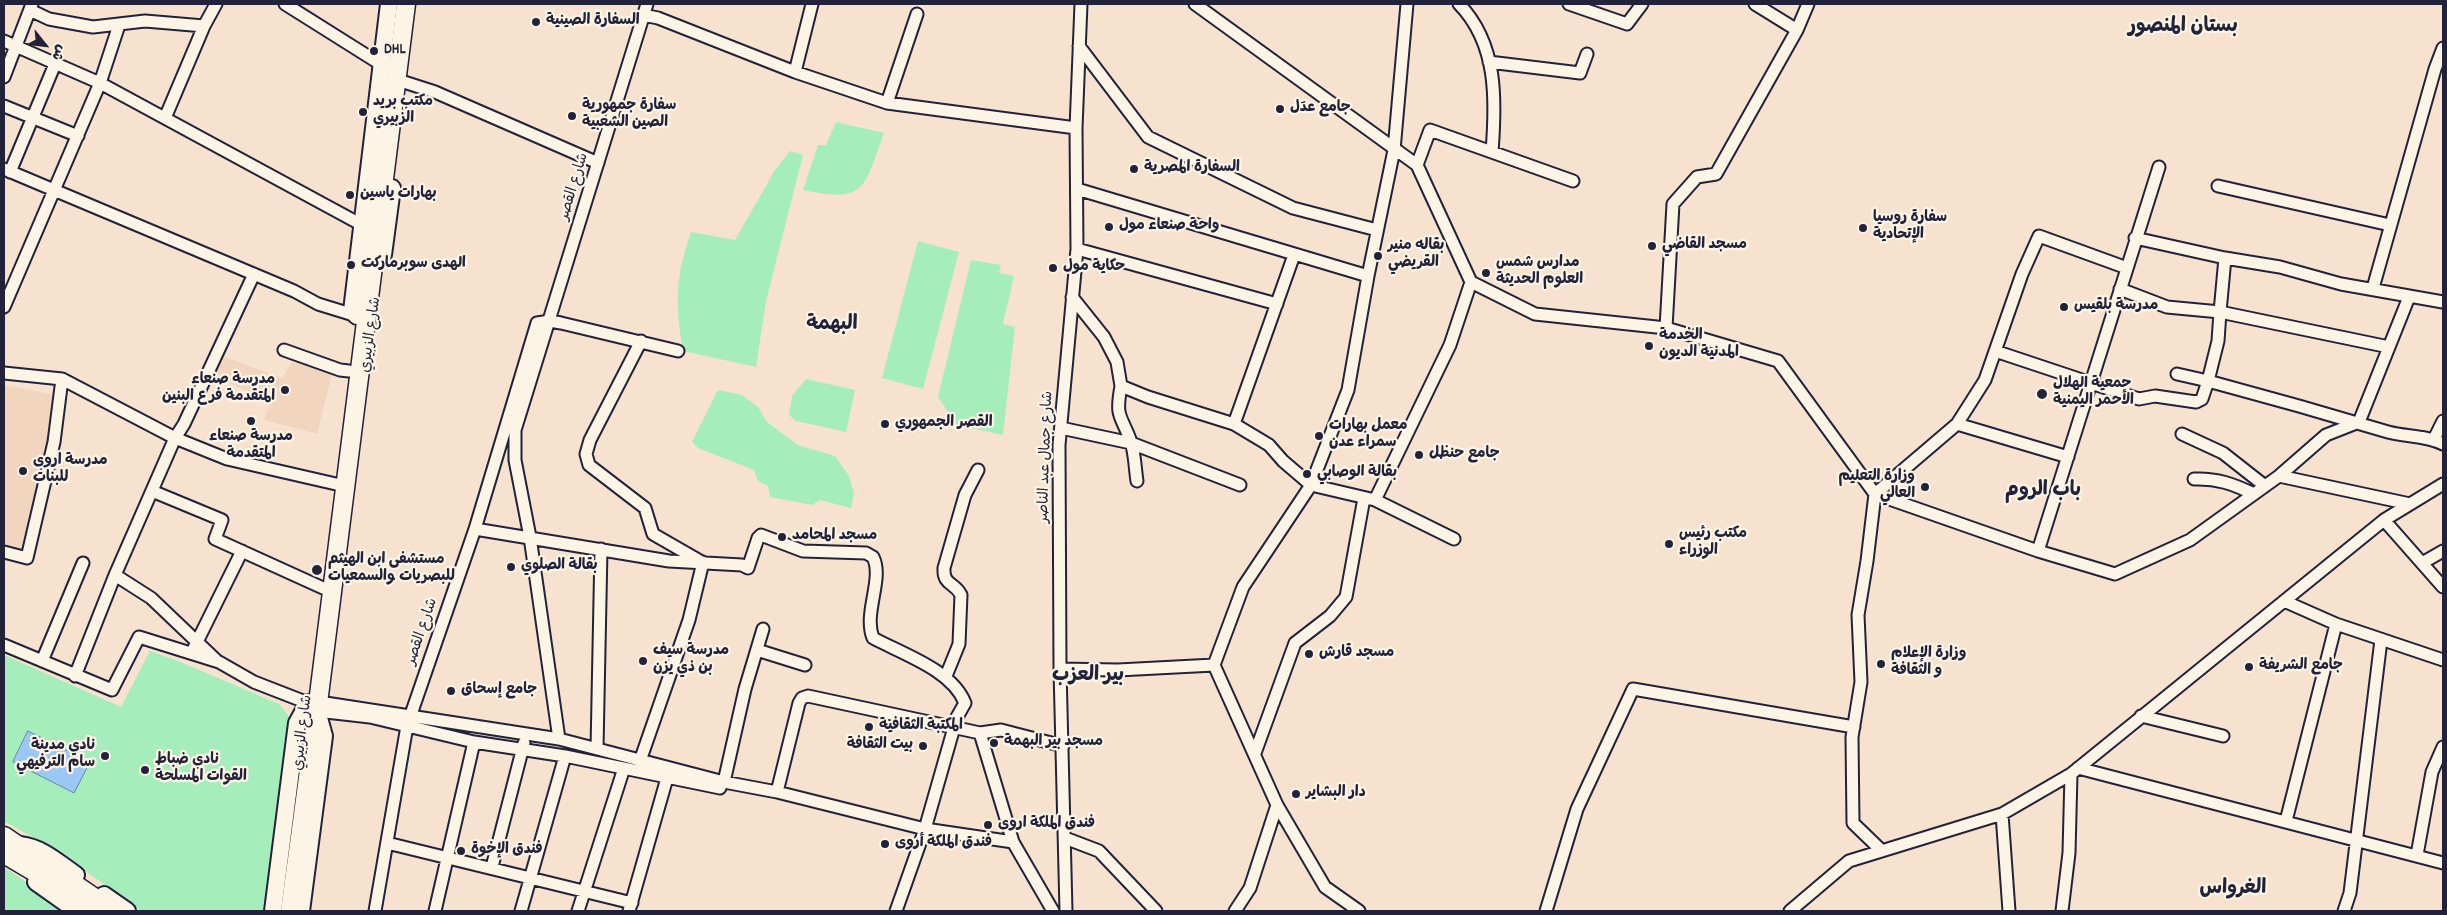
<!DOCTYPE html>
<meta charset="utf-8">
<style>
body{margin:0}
#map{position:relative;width:2447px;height:915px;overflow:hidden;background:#f6e2ce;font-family:Dekko,"Playpen Sans Arabic",sans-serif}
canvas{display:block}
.frame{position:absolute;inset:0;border:5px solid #22223b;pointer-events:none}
.north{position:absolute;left:20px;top:20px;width:50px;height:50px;-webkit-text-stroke:4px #fcf5e5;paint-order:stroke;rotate:119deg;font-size:14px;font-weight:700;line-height:20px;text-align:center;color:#22223b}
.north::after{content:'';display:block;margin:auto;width:18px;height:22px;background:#22223b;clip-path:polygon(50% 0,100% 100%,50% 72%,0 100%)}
</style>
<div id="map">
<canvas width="2447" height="915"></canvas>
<div class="frame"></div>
<div class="north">ش</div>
</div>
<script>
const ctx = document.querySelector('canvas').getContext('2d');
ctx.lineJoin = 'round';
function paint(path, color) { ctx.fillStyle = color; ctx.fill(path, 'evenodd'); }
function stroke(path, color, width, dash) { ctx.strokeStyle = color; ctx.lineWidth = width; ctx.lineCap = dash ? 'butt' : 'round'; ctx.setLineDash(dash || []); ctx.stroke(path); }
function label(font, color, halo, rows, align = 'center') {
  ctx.font = font + ' Dekko,"Playpen Sans Arabic",sans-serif'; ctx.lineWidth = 4.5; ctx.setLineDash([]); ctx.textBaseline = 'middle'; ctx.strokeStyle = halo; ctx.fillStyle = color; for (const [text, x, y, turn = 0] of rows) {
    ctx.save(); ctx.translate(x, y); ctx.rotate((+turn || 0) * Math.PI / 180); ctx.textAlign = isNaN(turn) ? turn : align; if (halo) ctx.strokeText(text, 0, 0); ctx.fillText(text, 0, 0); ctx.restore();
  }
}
const built = new Path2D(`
 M219,355L282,378L292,362L333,370L317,434L264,420L271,401L210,375Z
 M4,385L59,396L26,552L4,546Z`);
const green = new Path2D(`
 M836,122L884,133C864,187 867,204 803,190L818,145H826Z
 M790,151L803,155L766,301L756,367L683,351C675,303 675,278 691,232L735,240L775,170Z
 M918,241L959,252L923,389L882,378Z
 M971,260L1001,265L999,273L1014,276L1003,324L1015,327L1003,435L957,425L938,397Z
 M806,379L855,390L846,432L796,421L789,415L792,396Z
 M718,390L742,395L758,407L767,422L798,445L835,456L849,476L854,493L851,508L820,500L812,505L770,497L768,486L758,481L754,470L698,448L692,442Z
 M150,651L183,663L279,704L292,720L268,911H141L62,854L4,821V655L121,707Z
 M4,867L70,911H4Z`);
const water = new Path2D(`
 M28,731L90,762L74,793L13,762Z`);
const minor = new Path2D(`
 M285,4L382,65
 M1195,4L1417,165L1471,282L1535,314L1666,328L1778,361L1875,494L2038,551L2115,574L2190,540L2279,476L2326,435L2359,422L2409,297
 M1459,4C1498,44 1496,101 1492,152
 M1569,4L1627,24L1642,4
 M1755,4L1797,30
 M30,10L49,19L93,27L145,21L204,26
 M643,15L658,18L795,72L887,103L1076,128
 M4,41L100,83L362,225
 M1079,46L1148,137L1293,208L1377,230
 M1489,62L1580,73L1587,54
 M795,72L812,4
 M4,77L32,4
 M404,82L435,92L598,163
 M887,103L917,14
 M4,106L78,136
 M165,118L204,26L216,4
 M1417,165L1430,130L1573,181
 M4,169L294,291L318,304L357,316
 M10,172L55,64
 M2218,186L2390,225
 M1077,189L1368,276
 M2135,238L2225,258L2280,267L2341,284L2443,302
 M1077,249L1277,304
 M2373,288L2435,69L2443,48
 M2120,289L2167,307L2220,312L2225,258
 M1072,297L1104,337L1117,362L1121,386L1148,397L1234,424L1269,445L1283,461L1311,485L1375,500L1450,345L1471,282
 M4,307L100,83L119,25
 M1666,328L1673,204L1697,177L1716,174L1797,30L1808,4
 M641,341L590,440L586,454L589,465L645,508L653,534L700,561
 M284,350L340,370L349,371
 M1995,351L2139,399L2155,396L2196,402L2202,399L2208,381C2268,397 2328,414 2388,432C2406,437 2426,435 2443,444
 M4,373L62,379L175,438L227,459L336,484
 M2177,374L2208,381L2218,341L2220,312L2389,347
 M1121,386C1115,419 1121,414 1131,442C1135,454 1135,469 1137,481
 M1234,424L1294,255
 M1957,424L1985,380L2022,274L2039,236L2127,268
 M1061,428L1131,443L1240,485
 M2182,434L2223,453L2265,486
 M2434,439L2443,421
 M2279,476L2410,504
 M2194,479C2217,478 2233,484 2254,494
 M152,491L222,520L215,539L323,588
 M1375,500L1454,539
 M2384,520L2443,587
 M475,529L669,561L742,565L748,568L758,538L761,535L803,551L866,553L873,557C884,579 863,613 873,638C903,654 952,670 965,703L957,717L925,829L896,911
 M2038,551L2159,167
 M4,552L27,558L54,442L62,379
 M2422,563L2443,551
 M115,575L151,598L216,660
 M2284,601L2336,624L2443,660
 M4,645L112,690L139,637L219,662L254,682L308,703
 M194,648L242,551
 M757,650L805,665
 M42,661L83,563
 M1060,669L1118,670L1214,665
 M75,676L115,575L175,438L184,424L254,274
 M946,676L959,644L961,595C955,582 943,586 944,568L965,495L978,470
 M319,702L559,739L724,782L777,792L925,829L1013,842
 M317,711L370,717L474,742L565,756L720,788
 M2141,716L2223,736
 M980,733L1013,842L1053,911
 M559,739L530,537L515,460V430L647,4
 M597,749L601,549
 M1255,753L1295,643L1330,616L1346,597L1364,498
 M640,761L689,620L703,562
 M2078,768L2443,863
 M724,782L745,689L763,629
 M777,792L799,703L802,698L808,696L980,733L1001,730L1063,746
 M1277,805L1325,887L1359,911
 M2002,814L2009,911
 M2286,821L2336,624
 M1065,838L1099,851L1156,911
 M387,843L632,903
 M1882,851L1853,823L1852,737L1861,682L1858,615L1867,561L1875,494L1957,424L2068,457
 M2417,855L2432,772L2443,747
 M492,867L524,743
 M375,911L407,726L475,529L537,323L550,321L561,323L678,351
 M435,911L474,742
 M521,911L565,756
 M578,911L624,768
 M629,911L667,778
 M1066,911L1060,669L1059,445L1077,249L1076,128L1081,4
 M1235,911L1250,888L1277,805L1214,665L1243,587L1311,485L1348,390L1368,276L1394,150L1407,4
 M1546,911L1577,809L1633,689L1854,727
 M1790,911L1849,861L2002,814L2071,774L2384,520L2443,484
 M2062,911L2069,853L2071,774
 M2344,911L2350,893L2381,640`);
const secondary = new Path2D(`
 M383,255L392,188
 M357,316L352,311L389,4
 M20,845C43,848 57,862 76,875
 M36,882L77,911
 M104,895L127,911
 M273,911L297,723L308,703
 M301,911L324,736L317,711`);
const primary = new Path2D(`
 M4,836L114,911
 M4,854L43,877L93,911
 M290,911L317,711L406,4`);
const markers = [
 [536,22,5,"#22223b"],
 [374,51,5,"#22223b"],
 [1280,109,5,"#22223b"],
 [363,112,5,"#22223b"],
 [572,116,5,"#22223b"],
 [1134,169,5,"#22223b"],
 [350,195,5,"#22223b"],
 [1109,227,5,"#22223b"],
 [1863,228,5,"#22223b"],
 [1652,246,5,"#22223b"],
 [1378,256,5,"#22223b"],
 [351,265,5,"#22223b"],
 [1053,268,5,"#22223b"],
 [1486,273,5,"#22223b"],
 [2064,307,5,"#22223b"],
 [1649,346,5,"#22223b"],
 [285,390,5,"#22223b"],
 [2042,394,6,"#22223b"],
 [251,421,5,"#22223b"],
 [885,424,5,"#22223b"],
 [1319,436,5,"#22223b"],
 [1419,455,5,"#22223b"],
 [23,471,5,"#22223b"],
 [1307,474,5,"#22223b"],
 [1925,487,5,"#22223b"],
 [782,537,5,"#22223b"],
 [1669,544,5,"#22223b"],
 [511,567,5,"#22223b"],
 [317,570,6,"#22223b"],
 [1309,654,5,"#22223b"],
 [643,661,5,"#22223b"],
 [1881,664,5,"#22223b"],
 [2249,667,5,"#22223b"],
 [451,691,5,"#22223b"],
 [869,727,5,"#22223b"],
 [994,743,5,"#22223b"],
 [923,746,5,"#22223b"],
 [105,756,5,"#22223b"],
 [145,770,5,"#22223b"],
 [1296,794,5,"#22223b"],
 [988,825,5,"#22223b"],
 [885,844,5,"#22223b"],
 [461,851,5,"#22223b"]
];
const poiNames = [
 ["السفارة الصينية",546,22],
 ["DHL",384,51],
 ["مكتب بريد",373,103],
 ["الزبيري",373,120],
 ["سفارة جمهورية",582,107],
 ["الصين الشعبية",582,124],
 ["جامع عدَل",1290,109],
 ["السفارة المصرية",1144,169],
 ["بهارات ياسين",360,195],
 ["سفارة روسيا",1873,219],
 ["الإتحادية",1873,236],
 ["واحة صنعاء مول",1119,227],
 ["مسجد القاضي",1662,246],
 ["بقاله منير",1388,247],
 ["القريضي",1388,264],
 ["مدارس شمس",1496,264],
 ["العلوم الحديثة",1496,281],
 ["الهدى سوبرماركت",361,265],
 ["حكاية مول",1063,268],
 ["مدرسة بلقيس",2074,307],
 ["الخدمة",1659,337],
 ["المدنية الديون",1659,354],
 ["مدرسة صنعاء",275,381,"right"],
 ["المتقدمة فرع البنين",275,398,"right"],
 ["جمعية الهلال",2053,385],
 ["الأحمر اليمنية",2053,402],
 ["القصر الجمهوري",895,424],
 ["معمل بهارات",1329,427],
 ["سمراء عدن",1329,444],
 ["مدرسة صنعاء",251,438,"center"],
 ["المتقدمة",251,455,"center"],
 ["جامع حنظل",1429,455],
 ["مدرسة اروى",33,462],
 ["للبنات",33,479],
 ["بقالة الوصابي",1317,474],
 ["وزارة التعليم",1915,478,"right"],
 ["العالي",1915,495,"right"],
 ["مكتب رئيس",1679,535],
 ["الوزراء",1679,552],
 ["مسجد المحامد",792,537],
 ["مستشفى ابن الهيثم",328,561],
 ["للبصريات والسمعيات",328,578],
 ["بقالة الصلوي",521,567],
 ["مدرسة سيف",653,652],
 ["بن ذي يزن",653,669],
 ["مسجد قارش",1319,654],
 ["وزارة الإعلام",1891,655],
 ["و الثقافة",1891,672],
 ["جامع الشريفة",2259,667],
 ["جامع إسحاق",461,691],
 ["المكتبة الثقافية",879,727],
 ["مسجد بير البهمة",1004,743],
 ["بيت الثقافة",913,746,"right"],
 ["نادي مدينة",95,747,"right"],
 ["سام الترفيهي",95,764,"right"],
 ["نادي ضباط",155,761],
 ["القوات المسلحة",155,778],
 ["دار البشاير",1306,794],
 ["فندق الملكة اروى",998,825],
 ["فندق الملكة أروى",895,844],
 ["فندق الإخوة",471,851]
];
const streetNames = [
 ["شارع القصر",575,187,-73],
 ["شارع الزبيري",372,335,-82],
 ["شارع جمال عبد الناصر",1047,457,-88],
 ["شارع القصر",423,632,-71],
 ["شارع الزبيري",304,733,-83]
];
const districtNames = [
 ["بستان المنصور",2183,28],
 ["البهمة",832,326],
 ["باب الروم",2043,492],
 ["بير العزب",1088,677],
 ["الغرواس",2233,890]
];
paint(built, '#f2d5be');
paint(green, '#a5eebc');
paint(water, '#9bc7f4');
stroke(water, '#6b85aa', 1);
stroke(minor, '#22223b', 15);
stroke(secondary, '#22223b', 20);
stroke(primary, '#22223b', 21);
stroke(minor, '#fcf5e5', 11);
stroke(secondary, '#fcf5e5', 16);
stroke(primary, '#fcf5e5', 18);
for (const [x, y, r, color] of markers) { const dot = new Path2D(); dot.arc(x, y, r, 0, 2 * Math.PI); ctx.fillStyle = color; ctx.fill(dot); stroke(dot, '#fcf5e5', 2); }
label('bold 15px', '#22223b', '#fcf5e5', poiNames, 'left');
label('15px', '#22223b', '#fcf5e5', streetNames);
label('bold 20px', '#22223b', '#fcf5e5', districtNames);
</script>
